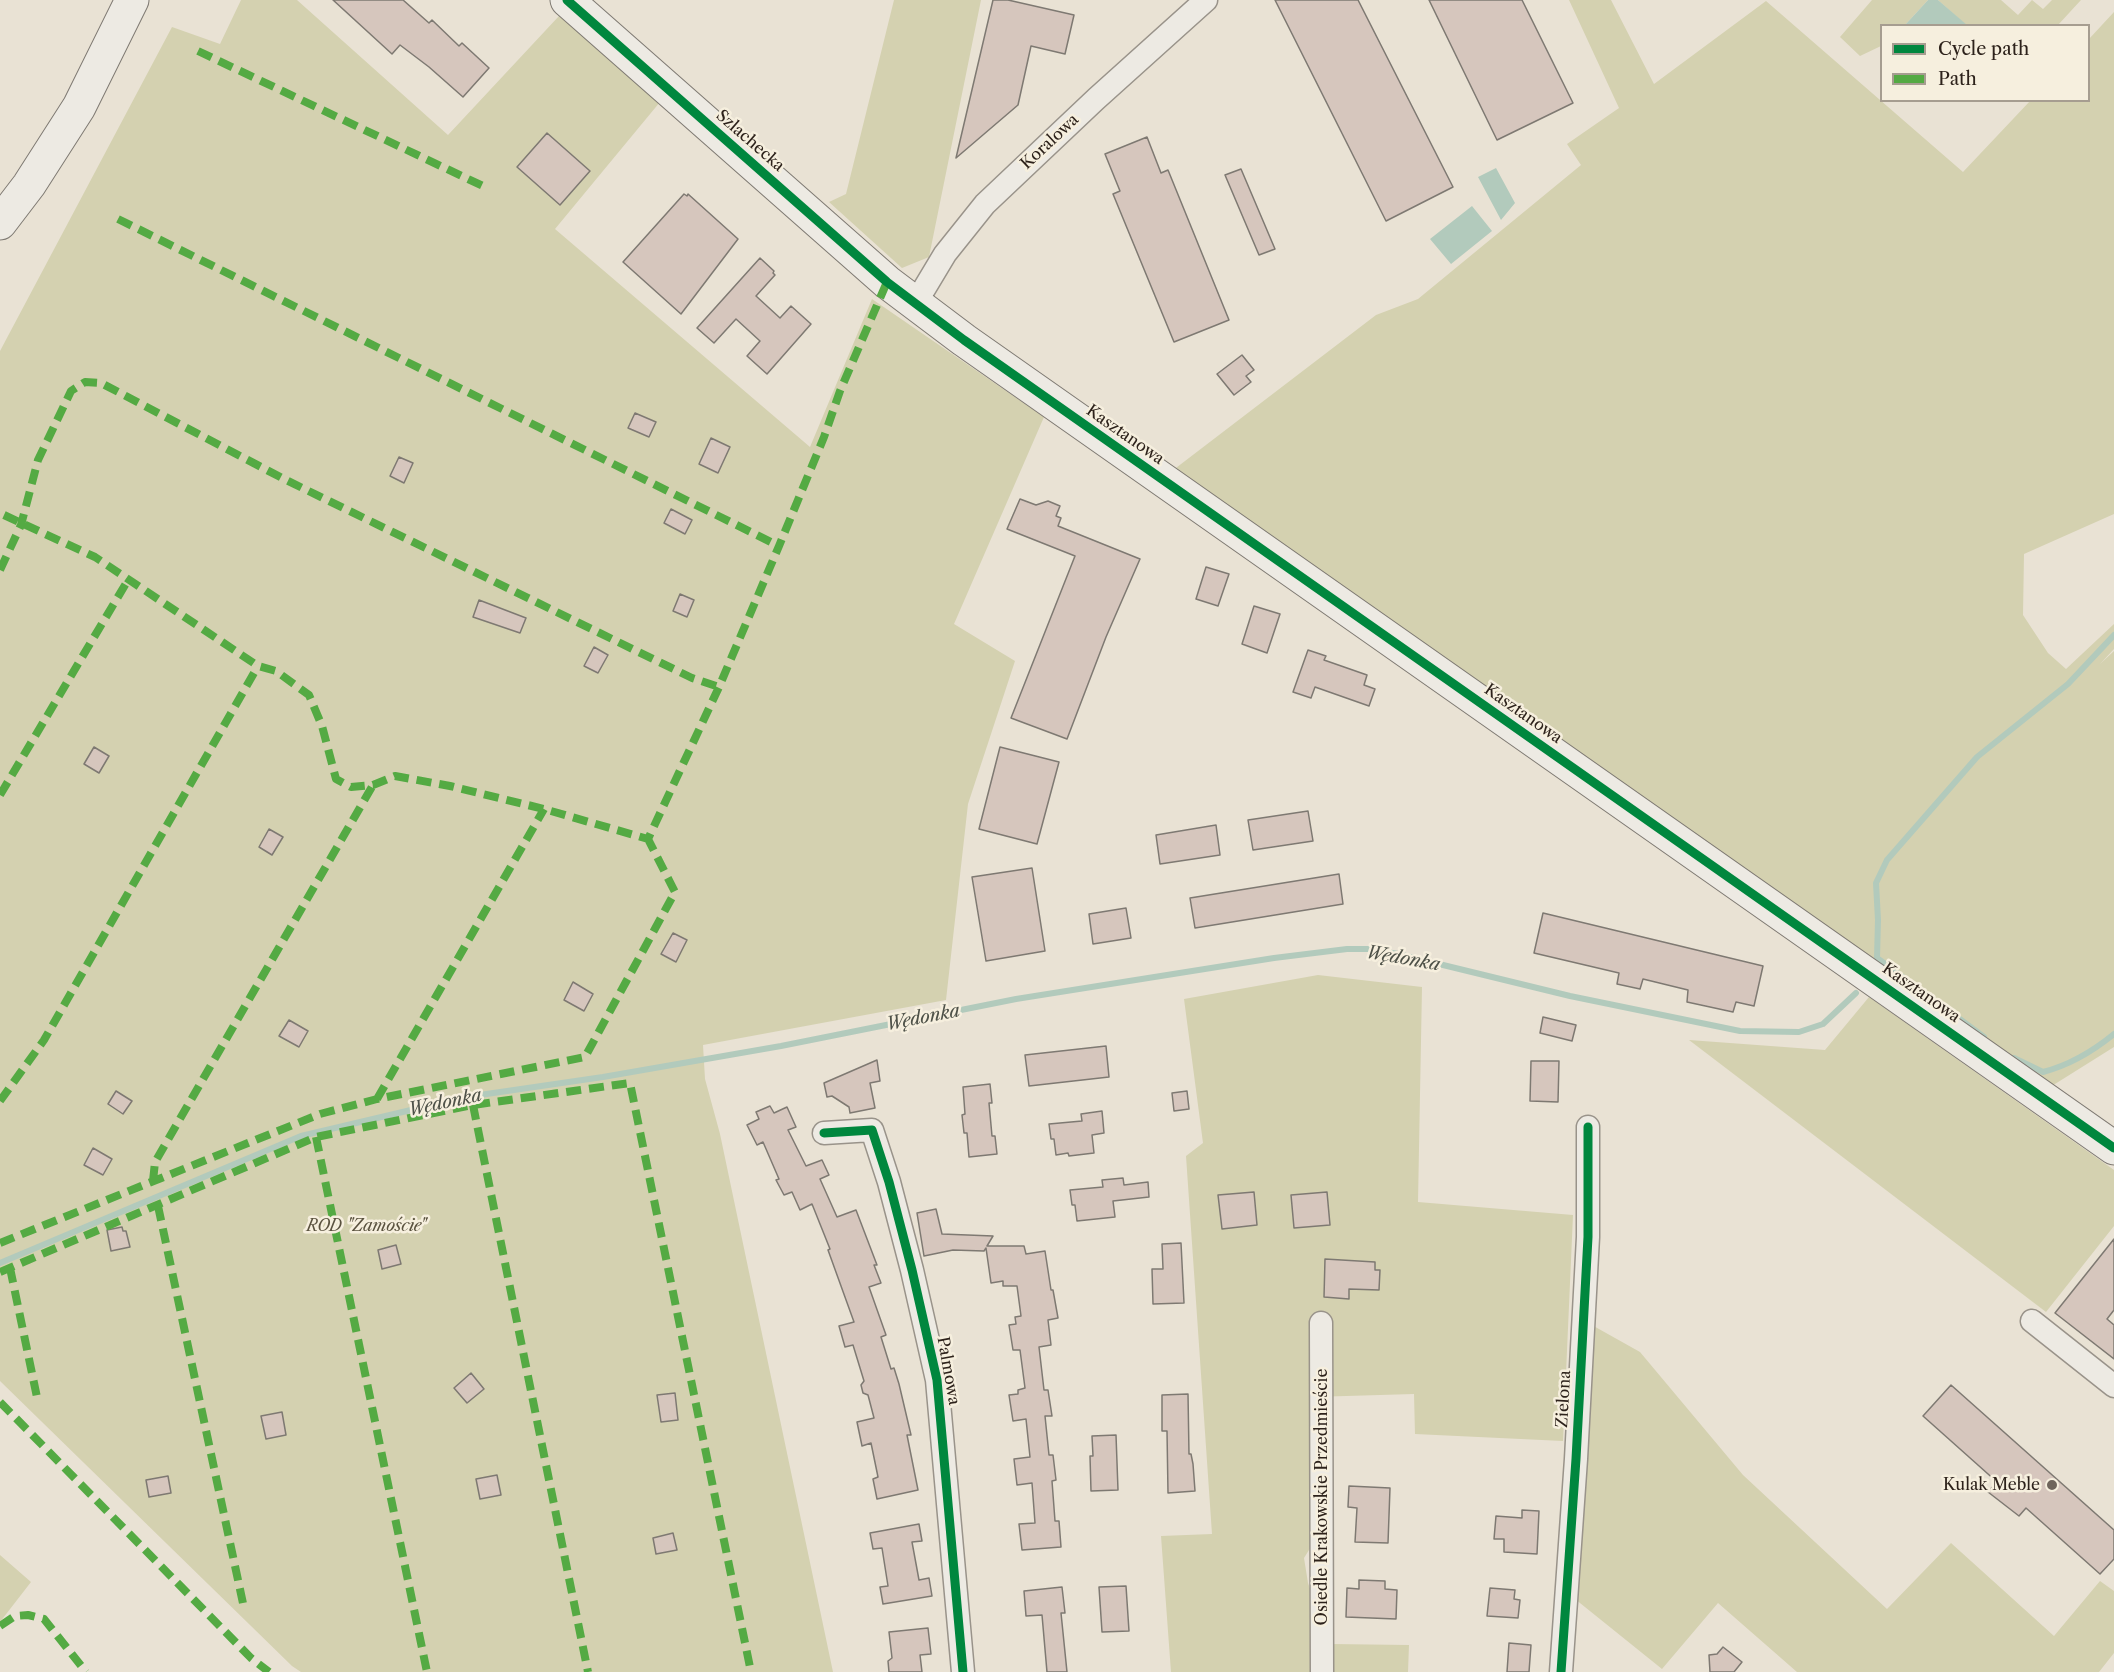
<!DOCTYPE html>
<meta charset="utf-8">
<style>
body{margin:0}
#map{position:relative;width:2114px;height:1672px;overflow:hidden;background:#e9e2d4;font-family:"Libre Caslon Text",serif}
canvas{display:block}
.legend{position:absolute;left:1880px;top:24px;width:210px;height:78px;box-sizing:border-box;background:#f6efde;border:2px solid #a69d90;margin:0;padding:8px 10px;list-style:none;font-size:18px;color:#2d221b}
.legend li{display:flex;align-items:center;gap:12px;height:30px}
.legend b{width:30px;border:2px solid #a69d90}
</style>
<div id="map">
<canvas width="2114" height="1672"></canvas>
<ul class="legend">
<li><b style="height:8px;background:#00873e"></b>Cycle path</li>
<li><b style="height:8px;background:#54aa43"></b>Path</li>
</ul>
</div>
<script>
const ctx = document.querySelector('canvas').getContext('2d');
ctx.lineJoin = 'round';
function paint(path, color) { ctx.fillStyle = color; ctx.fill(path, 'evenodd'); }
function stroke(path, color, width, dash) { ctx.strokeStyle = color; ctx.lineWidth = width; ctx.lineCap = dash ? 'butt' : 'round'; ctx.setLineDash(dash || []); ctx.stroke(path); }
function label(font, color, halo, rows, align = 'center') {
  ctx.font = font + ' "Libre Caslon Text",serif'; ctx.lineWidth = 5; ctx.setLineDash([]); ctx.textBaseline = 'middle'; ctx.strokeStyle = halo; ctx.fillStyle = color; for (const [text, x, y, turn = 0] of rows) {
    ctx.save(); ctx.translate(x, y); ctx.rotate((+turn || 0) * Math.PI / 180); ctx.textAlign = isNaN(turn) ? turn : align; if (halo) ctx.strokeText(text, 0, 0); ctx.fillText(text, 0, 0); ctx.restore();
  }
}
const green = new Path2D(`
 M241,0H297L448,135L559,16L660,102L555,229L810,447L872,299L1044,417L954,624L1015,661L968,804L946,1000L703,1045L705,1079L720,1134L833,1672H301L292,1666L0,1381V351L172,27L220,44Z
 M894,0H981L929,257L902,268L829,202L846,194Z
 M1569,0H1611L1654,84L1766,1L1963,172L2030,101L2088,100L2089,39L2114,12V514L2024,554L2023,615L2048,653L2066,669L2114,624V649L2100,664L2114,651V1047L2047,1089L1168,474L1376,315L1418,299L1581,165L1567,144L1619,108Z
 M1872,0H1928L1905,25L1882,26L1881,46L1860,56L1840,37Z
 M1938,0H2001L2018,15L2032,0L2043,9L2052,0H2081L2058,25L1967,26Z
 M1318,975L1422,987L1418,1202L1573,1215L1563,1441L1415,1434L1414,1394L1312,1397L1314,1542L1304,1558L1308,1583L1318,1612L1314,1672H1171L1161,1536L1212,1534L1186,1156L1203,1143L1184,999Z
 M1869,997L2114,1170V1226L2046,1312L1689,1040L1825,1050Z
 M1590,1324L1640,1352L1743,1475L1887,1609L1951,1543L2054,1636L2100,1581L2114,1591V1653L2099,1672H1797L1718,1603L1662,1669L1575,1599Z
 M0,1555L31,1582L0,1622Z
 M1331,1644L1409,1645L1408,1672H1330Z`);
const water = new Path2D(`
 M1928,0H1938L1967,25H1905Z
 M1496,168L1515,203L1501,220L1478,177Z
 M1472,206L1492,231L1451,264L1430,239Z`);
const stream = new Path2D(`
 M1984,1037L1877,958L1878,920L1876,883L1887,860L1977,757L2068,684L2114,635
 M2014,1058L2043,1072C2070,1065 2092,1052 2114,1034
 M0,1263L301,1136L466,1097L603,1077L781,1046L1016,999L1274,958L1347,949H1369L1398,954L1570,996L1740,1031L1799,1032L1823,1024L1856,993`);
const building = new Path2D(`
 M333,0H403L429,23L432,20L459,46L462,43L489,68L463,97L429,67L400,45L392,54Z
 M993,0H1008L1074,15L1065,54L1031,46L1018,105L956,158Z
 M1275,0H1358L1453,187L1386,221Z
 M1429,0H1522L1573,103L1497,140Z
 M547,133L590,171L560,205L517,167Z
 M1147,137L1161,173L1168,170L1229,320L1174,342L1113,194L1120,191L1105,154Z
 M1241,169L1275,249L1259,255L1225,175Z
 M684,194L687,196L688,194L738,239L681,314L623,262Z
 M760,258L774,271L773,273L775,275L756,296L780,318L791,306L811,324L767,374L747,356L760,341L736,319L714,343L697,328Z
 M1242,355L1254,370L1246,376L1251,382L1234,395L1217,374Z
 M635,413L656,422L649,437L628,428Z
 M711,438L730,447L718,473L699,464Z
 M399,457L413,463L404,483L390,476Z
 M1020,499L1036,505L1048,501L1060,506L1056,516L1061,518L1058,526L1140,559L1106,637L1067,739L1011,718L1075,556L1007,529Z
 M671,509L692,520L685,534L664,523Z
 M1206,567L1229,574L1218,606L1196,599Z
 M680,594L694,600L687,617L673,611Z
 M479,600L526,618L520,633L473,617Z
 M1254,606L1280,614L1267,653L1242,644Z
 M594,647L608,655L598,673L584,666Z
 M1308,650L1326,656L1324,660L1367,675L1364,685L1375,689L1369,706L1315,687L1311,698L1293,692Z
 M94,747L109,756L99,773L84,764Z
 M1000,747L1059,762L1037,844L979,829Z
 M1308,811L1313,841L1253,850L1248,820Z
 M1216,825L1220,855L1160,864L1156,835Z
 M269,829L283,837L272,855L259,847Z
 M1032,868L1045,951L986,961L972,877Z
 M1339,874L1343,904L1195,928L1190,898Z
 M1126,908L1131,938L1093,944L1089,914Z
 M1543,913L1763,966L1754,1006L1736,1002L1733,1012L1687,1002L1688,990L1643,979L1640,989L1617,984L1619,973L1534,953Z
 M673,933L687,940L676,962L661,954Z
 M573,982L593,994L584,1011L564,1000Z
 M1543,1017L1576,1025L1572,1041L1540,1033Z
 M289,1020L308,1031L299,1047L279,1036Z
 M1106,1046L1109,1077L1029,1086L1025,1055Z
 M877,1060L880,1081L870,1083L875,1108L850,1113L849,1107L832,1096L827,1097L824,1083Z
 M1531,1061H1559L1558,1102L1530,1101Z
 M990,1084L992,1103H989L992,1136H995L997,1154L969,1157L967,1133H964L962,1115L965,1114L963,1087Z
 M116,1091L132,1101L123,1114L108,1104Z
 M1187,1091L1189,1109L1174,1111L1172,1093Z
 M770,1106L774,1113L787,1107L796,1127L788,1130L806,1166L822,1160L829,1175L820,1179L837,1217L856,1210L877,1265H874L881,1283L869,1287L886,1335L881,1337L891,1369L894,1368L899,1384L911,1435H907L918,1490L877,1499L873,1479L878,1477L871,1443L862,1446L857,1422L874,1418L868,1395L863,1393L861,1385L864,1381L853,1345L845,1347L839,1326L854,1322L828,1250L830,1249L812,1204L800,1210L792,1192L784,1195L776,1180L779,1179L763,1142L757,1145L747,1125L759,1119L756,1112Z
 M1102,1111L1104,1133L1092,1135L1094,1153L1069,1156L1068,1153L1056,1155L1054,1139H1051L1049,1124L1082,1121L1081,1114Z
 M93,1148L112,1159L103,1175L84,1165Z
 M1123,1178L1124,1185L1148,1182L1149,1197L1113,1201L1115,1217L1077,1221L1075,1205H1072L1070,1190L1103,1187L1102,1180Z
 M1254,1192L1257,1225L1222,1229L1218,1195Z
 M1327,1192L1330,1225L1294,1228L1291,1195Z
 M936,1209L942,1234L993,1236L987,1246H1024L1026,1254L1045,1251L1051,1290H1053L1058,1318L1048,1320L1051,1345L1039,1347L1044,1390H1048L1052,1416H1045L1049,1455H1053L1056,1480L1052,1481L1055,1521H1059L1061,1547L1022,1550L1019,1524L1035,1523L1032,1483L1017,1485L1014,1459L1030,1457L1026,1419L1013,1421L1009,1395L1018,1394V1390L1025,1388L1020,1350H1013L1009,1325L1016,1324L1015,1317L1021,1316L1017,1286H1003V1281L991,1283L986,1248L984,1251L953,1250L924,1256L917,1213Z
 M122,1227L123,1231H126L130,1247L111,1251L107,1230Z
 M2114,1239V1310L2107,1319L2114,1325V1359L2055,1313Z
 M1181,1243L1184,1303L1153,1304L1152,1269H1163L1162,1244Z
 M396,1245L401,1264L382,1269L378,1250Z
 M1325,1259L1375,1262V1270H1380L1379,1290L1349,1289V1299L1324,1297Z
 M471,1373L484,1389L467,1403L454,1388Z
 M1951,1385L2114,1530V1559L2100,1574L2026,1508L2019,1516L1988,1492L1997,1482L1923,1416Z
 M675,1393L678,1420L661,1422L657,1395Z
 M1188,1394L1189,1454H1191L1193,1464L1195,1491L1168,1493L1167,1431H1162V1395Z
 M282,1412L286,1435L266,1439L261,1416Z
 M1116,1435L1118,1490L1091,1491L1090,1456H1093L1092,1436Z
 M497,1475L501,1495L480,1499L476,1479Z
 M168,1476L171,1493L149,1497L146,1480Z
 M1349,1486L1390,1488L1388,1543L1355,1542L1357,1508L1348,1507Z
 M1522,1510L1539,1511L1537,1554L1504,1552V1539H1494L1496,1516L1522,1518Z
 M919,1524L922,1541L912,1542L919,1580L929,1578L932,1596L883,1604L880,1587L888,1586L882,1548L873,1549L870,1533Z
 M673,1533L677,1550L656,1554L653,1538Z
 M1359,1580L1385,1581V1589L1397,1590L1396,1619L1346,1617L1347,1588L1359,1589Z
 M1126,1586L1129,1631L1102,1632L1099,1587Z
 M1062,1587L1065,1613H1061L1067,1672H1047L1042,1615L1026,1616L1024,1591Z
 M1490,1588L1515,1590L1514,1599L1520,1600L1518,1618L1487,1616Z
 M928,1628L931,1654L920,1655L922,1672H889L888,1661L892,1658L889,1632Z
 M1509,1643L1531,1645L1529,1672H1507Z
 M1723,1647L1742,1662L1734,1672H1710L1709,1655L1717,1654Z`);
const street = new Path2D(`
 M915,304L945,254L985,204L1096,99L1206,0
 M824,1133L872,1130L889,1182L912,1270L937,1380L963,1672
 M2032,1321L2114,1386
 M1321,1323L1322,1672
 M1561,1672L1576,1459L1588,1237V1127`);
const secondary = new Path2D(`
 M567,0L887,282L964,340L2114,1148
 M0,223L29,185L79,107L132,0`);
const quiet = new Path2D(`
 M198,51L485,187
 M118,219L779,546
 M4,515L95,557L258,666L276,671L309,695L322,726L336,779L351,787L373,785L395,776L450,786L544,809L648,839L719,687L779,546L824,437L840,391L887,282
 M0,570L21,525L38,460L71,391L85,382L101,383L284,479L692,678L719,687
 M0,795L128,580
 M377,1099L544,809
 M0,1101L44,1040L258,666
 M473,1105L588,1672
 M316,1137L427,1672
 M153,1181L155,1162L373,785
 M158,1206L244,1608
 M0,1243L320,1114L377,1099L585,1057L675,892L648,839
 M10,1268L38,1402
 M0,1272L316,1137L473,1105L630,1083L751,1672
 M0,1402L251,1658L269,1672
 M0,1626L15,1616L28,1615L44,1619L86,1672`);
const cycleway = new Path2D(`
 M567,0L887,282L964,340L2114,1148
 M824,1133L872,1130L889,1182L912,1270L937,1380L963,1672
 M1561,1672L1576,1459L1588,1237V1127`);
const markers = [
 [2052,1485,6,"#6f655c"]
];
const streetNames = [
 ["Szlachecka",750,141,41],
 ["Koralowa",1050,142,-43],
 ["Kasztanowa",1125,435,35],
 ["Kasztanowa",1523,714,35],
 ["Kasztanowa",1921,993,35],
 ["Palmowa",948,1371,80],
 ["Zielona",1564,1399,-87],
 ["Osiedle Krakowskie Przedmieście",1322,1497,-90]
];
const parkNames = [
 ["ROD \"Zamoście\"",366,1226]
];
const poiNames = [
 ["Kulak Meble",2040,1485]
];
const waterNames = [
 ["Wędonka",1403,959,10],
 ["Wędonka",923,1018,-11],
 ["Wędonka",445,1103,-12]
];
paint(green, '#d4d1b0');
paint(water, '#b2cabc');
stroke(stream, '#b2cabc', 6);
paint(building, '#d6c6bd');
stroke(building, '#7e7972', 1.5);
stroke(street, '#99938a', 25);
stroke(secondary, '#7e7972', 35);
stroke(street, '#edeae3', 22);
stroke(secondary, '#edeae3', 33);
stroke(quiet, '#54aa43', 8, [15, 8]);
stroke(cycleway, '#00873e', 9);
for (const [x, y, r, color] of markers) { const dot = new Path2D(); dot.arc(x, y, r, 0, 2 * Math.PI); ctx.fillStyle = color; ctx.fill(dot); stroke(dot, '#f6efde', 2); }
label('16px', '#2d221b', '#f6efde', streetNames);
label('italic 16px', '#5a523f', '#f6efde', parkNames);
label('16px', '#2d221b', '#f6efde', poiNames, 'right');
label('italic 18px', '#4e5148', '#f6efde', waterNames);
</script>
